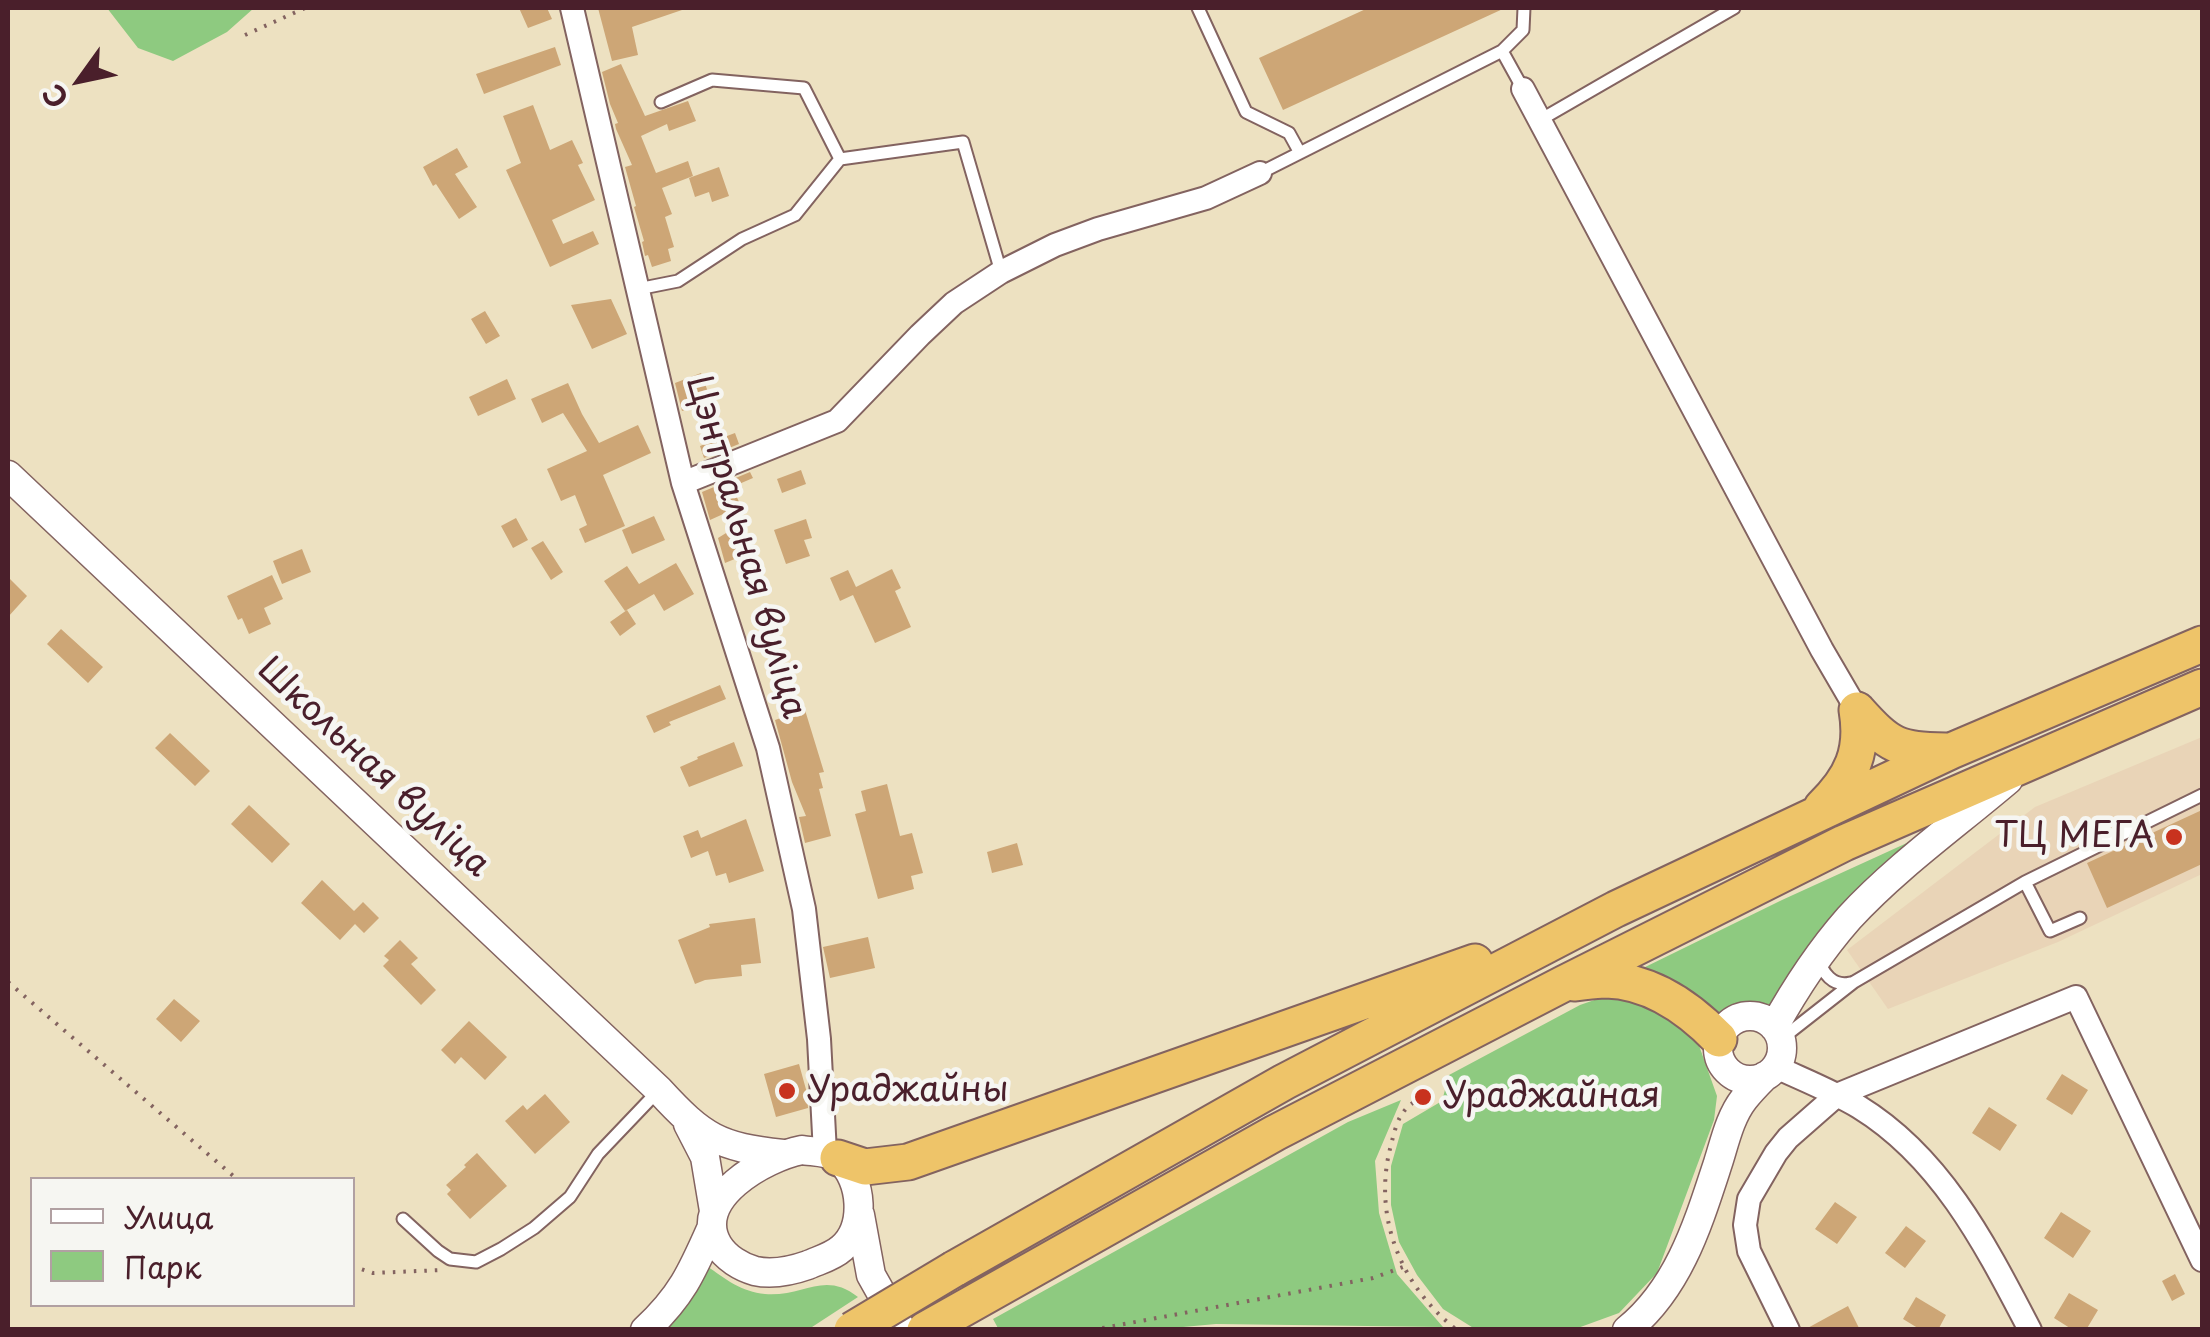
<!DOCTYPE html>
<meta charset="utf-8">
<style>
body{margin:0}
#map{position:relative;width:2210px;height:1337px;overflow:hidden;background:#ede1c1;font-family:"Playpen Sans",sans-serif}
canvas{display:block}
.frame{position:absolute;inset:0;border:10px solid #4a1f2b;pointer-events:none}
.legend{position:absolute;left:30px;top:1177px;width:325px;height:130px;box-sizing:border-box;background:#f6f6f2;border:2px solid #b1a0a2;margin:0;padding:12px 18px;list-style:none;font-size:30px;color:#4a1f2b}
.legend li{display:flex;align-items:center;gap:20px;height:50px}
.legend b{width:50px;border:2px solid #b1a0a2}
.north{position:absolute;left:30px;top:30px;width:100px;height:100px;-webkit-text-stroke:8px #f6f6f2;paint-order:stroke;rotate:237deg;font-size:28px;font-weight:700;line-height:40px;text-align:center;color:#4a1f2b}
.north::after{content:'';display:block;margin:auto;width:35px;height:45px;background:#4a1f2b;clip-path:polygon(50% 0,100% 100%,50% 72%,0 100%)}
</style>
<div id="map">
<canvas width="2210" height="1337"></canvas>
<div class="frame"></div>
<ul class="legend">
<li><b style="height:12px;background:#fff"></b>Улица</li>
<li><b style="height:28px;background:#8eca80"></b>Парк</li>
</ul>
<div class="north">С</div>
</div>
<script>
const ctx = document.querySelector('canvas').getContext('2d');
ctx.lineJoin = 'round';
function paint(path, color) { ctx.fillStyle = color; ctx.fill(path, 'evenodd'); }
function stroke(path, color, width, dash) { ctx.strokeStyle = color; ctx.lineWidth = width; ctx.lineCap = dash ? 'butt' : 'round'; ctx.setLineDash(dash || []); ctx.stroke(path); }
function label(font, color, halo, rows, align = 'center') {
  ctx.font = font + ' "Playpen Sans",sans-serif'; ctx.lineWidth = 9; ctx.setLineDash([]); ctx.textBaseline = 'middle'; ctx.strokeStyle = halo; ctx.fillStyle = color; for (const [text, x, y, turn = 0] of rows) {
    ctx.save(); ctx.translate(x, y); ctx.rotate((+turn || 0) * Math.PI / 180); ctx.textAlign = isNaN(turn) ? turn : align; if (halo) ctx.strokeText(text, 0, 0); ctx.fillText(text, 0, 0); ctx.restore();
  }
}
const built = new Path2D(`
 M2202,737V874L2058,942L1888,1009L1847,950L2035,807Z`);
const green = new Path2D(`
 M107,8H254L227,32L173,61L138,48Z
 M1920,837L1770,1004C1754,1008 1769,1006 1754,1004C1738,1002 1727,1010 1715,1018L1635,972L1782,900Z
 M1603,997L1641,1003L1678,1017L1696,1037L1717,1096L1714,1120L1657,1273L1619,1313L1575,1329H1475L1443,1309L1417,1275L1399,1242L1391,1205V1166L1403,1124L1442,1101L1449,1075L1580,1005Z
 M1401,1100L1375,1161L1379,1213L1397,1274L1443,1327L1216,1324L1150,1330H999L993,1319L1348,1122Z
 M707,1266C725,1279 742,1292 765,1294C804,1297 824,1270 858,1297L809,1329L659,1330Z`);
const building = new Path2D(`
 M519,8H547L552,19L528,28Z
 M598,8H681L682,10L632,27L638,55L612,61Z
 M1368,8H1505L1283,110L1259,58Z
 M555,47L561,65L484,94L476,74Z
 M621,64L645,116L688,101L696,121L669,131L667,124L641,136L656,173L688,161L693,176L662,188L672,214L665,217L674,247L668,249L671,261L652,267L648,255L645,256L642,242L644,241L634,207L636,206L625,167L632,165L616,129L615,124L618,123L610,104L602,72Z
 M533,105L550,150L572,140L583,163L578,165L595,200L552,220L563,244L593,231L599,244L550,267L506,170L521,163L503,116Z
 M457,148L468,167L455,174L477,207L459,219L436,184L433,186L423,167Z
 M719,167L729,196L712,202L709,192L695,197L689,178Z
 M611,299L627,334L592,349L571,305Z
 M485,311L500,336L486,344L471,319Z
 M701,373L711,400L682,411L675,383Z
 M507,379L516,399L478,416L469,397Z
 M568,383L582,414L599,443L638,425L651,453L603,475L625,526L585,543L579,529L587,525L575,495L561,501L547,469L587,451L563,413L542,423L531,399Z
 M735,433L739,444L704,458L700,446Z
 M801,470L806,484L782,493L777,479Z
 M750,472L753,478L732,487L741,506L710,520L702,492Z
 M654,516L665,540L632,554L622,530Z
 M516,518L528,540L513,548L501,526Z
 M806,519L812,538L804,540L810,556L786,564L774,530Z
 M731,530L742,556L725,563L718,538Z
 M543,541L563,572L551,580L531,548Z
 M302,549L311,572L282,584L273,561Z
 M676,563L694,594L664,611L654,594L625,611L604,581L627,566L639,584Z
 M892,569L901,588L895,591L911,627L875,643L853,595L840,601L830,578L848,570L856,587Z
 M272,575L283,599L264,608L271,624L249,634L242,618L238,620L227,596Z
 M8,577L27,596L8,617Z
 M627,610L636,624L620,636L610,622Z
 M61,629L103,667L88,683L47,644Z
 M720,685L726,699L669,722L671,725L654,733L646,716Z
 M805,710L824,772L819,773L823,788L819,789L831,836L805,843L799,817L806,816L792,782L775,720Z
 M170,733L210,771L195,786L155,748Z
 M734,742L743,766L689,787L680,767L698,759L697,757Z
 M887,784L900,836L912,833L923,873L911,876L914,889L878,899L855,814L866,811L861,791Z
 M249,805L290,844L272,863L231,824Z
 M2202,810V864L2107,908L2087,863Z
 M746,819L764,871L729,883L726,873L716,876L708,851L691,858L683,836L698,830L701,838Z
 M1017,843L1023,865L992,873L987,852Z
 M322,880L354,911L363,902L379,918L364,933L355,924L340,940L301,903Z
 M755,918L761,963L741,965L742,976L705,980L695,984L678,940L710,927L709,924Z
 M868,937L875,968L830,978L823,947Z
 M400,940L418,958L411,964L436,990L421,1005L383,966L389,960L384,956Z
 M174,999L200,1021L181,1042L156,1019Z
 M469,1021L507,1057L485,1080L461,1057L455,1064L441,1050Z
 M799,1064L807,1093L808,1108L776,1117L764,1074Z
 M2062,1074L2088,1090L2072,1115L2046,1099Z
 M545,1094L570,1122L535,1154L505,1121L523,1105L527,1110Z
 M1989,1107L2017,1125L2000,1151L1972,1133Z
 M477,1153L507,1186L470,1219L447,1194L451,1190L446,1185L466,1167L464,1165Z
 M1835,1202L1857,1217L1837,1244L1815,1229Z
 M2061,1212L2091,1231L2073,1258L2044,1238Z
 M1906,1226L1926,1241L1905,1268L1885,1253Z
 M2175,1274L2185,1294L2172,1301L2162,1281Z
 M2069,1293L2098,1310L2086,1330H2073L2054,1318Z
 M1916,1297L1946,1315L1938,1330H1921L1903,1319Z
 M1848,1306L1860,1330H1804L1835,1313Z`);
const path = new Path2D(`
 M245,35L305,8
 M8,982L238,1180
 M1419,1088L1423,1097C1400,1108 1397,1121 1391,1145C1372,1215 1400,1286 1457,1330
 M352,1266L373,1273L442,1270
 M1092,1330L1373,1278L1403,1267`);
const service = new Path2D(`
 M1198,8L1246,112L1289,133L1300,153
 M1502,51L1523,89
 M661,102L712,80L804,88L840,159L963,142L1001,272
 M1540,120L1734,8
 M1260,173L1502,51L1523,30L1524,8
 M638,289L678,281L742,239L795,215L840,159
 M2080,918L2050,931L2025,882L2202,795
 M1819,958C1822,973 1833,987 1850,983
 M1780,1040L1854,982L2025,882
 M403,1219L438,1251L450,1259L476,1262L501,1249L534,1228L570,1197L598,1154L659,1090`);
const minor = new Path2D(`
 M572,8L683,483L768,748L804,909L819,1039L825,1153
 M1523,89L1822,650L1857,710
 M683,483L837,421L920,335L954,303L1001,272L1055,245L1098,229L1206,198L1260,173
 M1776,1067C1804,1080 1832,1091 1859,1107C1942,1158 1986,1246 2030,1330
 M1788,1330L1749,1251L1745,1225L1749,1199L1776,1153L1788,1138L1837,1095L2076,997L2202,1260`);
const tertiary = new Path2D(`
 M8,475L659,1090C703,1138 719,1147 783,1154
 M1718 1048a32 32 0 1 1 64 0a32 32 0 1 1-64 0Z
 M1774,1027C1795,989 1820,951 1849,918C1896,867 1955,825 2008,780
 M688,1124L705,1157L714,1211
 M802,1150C813,1152 829,1151 839,1159C863,1180 866,1227 842,1248C832,1257 819,1260 808,1265C791,1271 773,1275 755,1271C741,1267 726,1258 718,1245C690,1199 765,1157 802,1150Z
 M860,1215L871,1275L902,1330
 M645,1330C681,1297 692,1272 711,1229
 M1627,1330C1679,1288 1698,1224 1718,1163C1725,1141 1730,1117 1744,1099C1750,1091 1758,1083 1765,1076`);
const trunk = new Path2D(`
 M1857,710C1890,747 1898,750 1946,751
 M1822,807C1852,778 1864,751 1857,710
 M1574,983C1584,982 1596,980 1606,980C1651,981 1689,1008 1719,1039
 M838,1158L865,1167L908,1162L1475,962
 M954,1269L1284,1082L1616,909L1951,751L2202,644
 M925,1330L1275,1133L1563,984L1844,843L2202,687`);
const trunkBridge = new Path2D(`
 M852,1330L954,1269`);
const markers = [
 [2174,837,10,"#c8321e"],
 [787,1091,10,"#c8321e"],
 [1423,1097,10,"#c8321e"]
];
const streetNames = [
 ["Цэнтральная вуліца",745,547,74],
 ["Школьная вуліца",373,768,43]
];
const poiNames = [
 ["ТЦ МЕГА",2154,837,"right"],
 ["Ураджайны",807,1091],
 ["Ураджайная",1443,1097]
];
paint(built, '#e9d4b7');
paint(green, '#8eca80');
paint(building, '#cda676');
stroke(service, '#836360', 15);
stroke(minor, '#836360', 26);
stroke(tertiary, '#836360', 31);
stroke(trunk, '#836360', 39);
stroke(path, '#836360', 4, [2.5, 8]);
stroke(service, '#fff', 11);
stroke(minor, '#fff', 22);
stroke(tertiary, '#fff', 28);
stroke(trunk, '#eec469', 35);
stroke(trunkBridge, '#836360', 39, []);
stroke(trunkBridge, '#eec469', 35);
for (const [x, y, r, color] of markers) { const dot = new Path2D(); dot.arc(x, y, r, 0, 2 * Math.PI); ctx.fillStyle = color; ctx.fill(dot); stroke(dot, '#f6f6f2', 4); }
label('35px', '#4a1f2b', '#f6f6f2', streetNames);
label('35px', '#4a1f2b', '#f6f6f2', poiNames, 'left');
</script>
